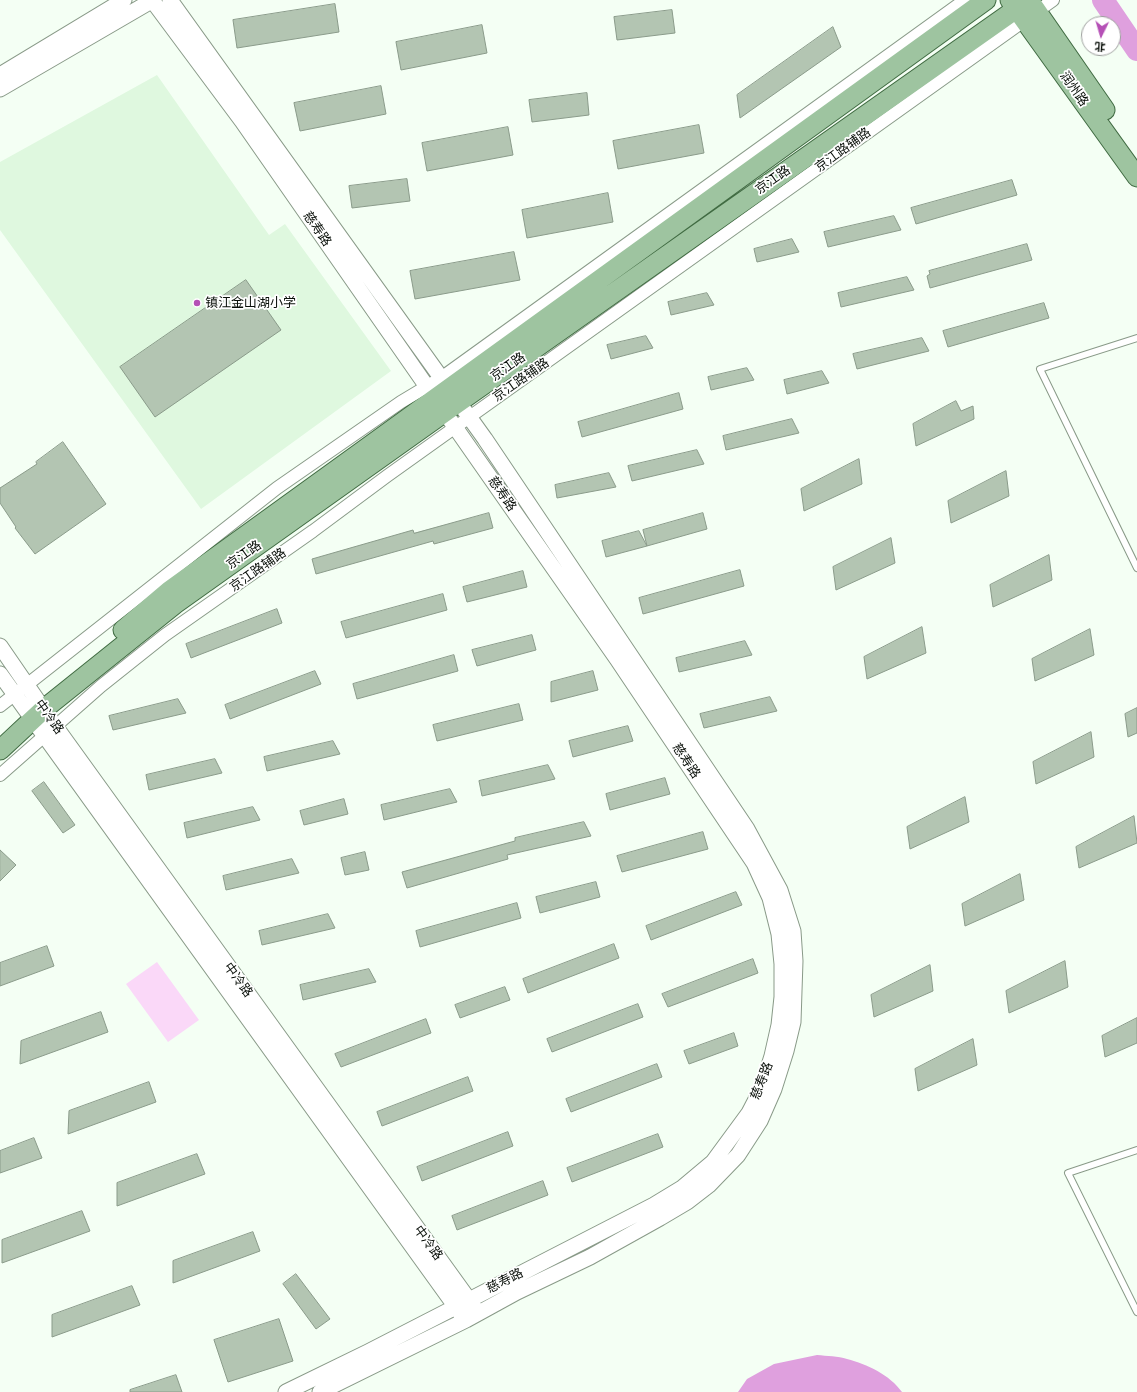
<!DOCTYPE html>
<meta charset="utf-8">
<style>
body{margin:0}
#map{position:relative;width:1137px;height:1392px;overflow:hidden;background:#f4fff4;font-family:Cabin,"Noto Sans SC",sans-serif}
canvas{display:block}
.north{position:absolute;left:1081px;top:16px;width:40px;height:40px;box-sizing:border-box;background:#fff;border:1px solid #9d9f9d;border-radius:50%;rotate:185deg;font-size:11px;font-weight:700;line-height:16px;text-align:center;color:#090f09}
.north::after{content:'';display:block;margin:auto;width:14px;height:18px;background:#b550b6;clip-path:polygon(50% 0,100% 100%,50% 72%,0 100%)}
</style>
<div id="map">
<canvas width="1137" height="1392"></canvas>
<div class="north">北</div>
</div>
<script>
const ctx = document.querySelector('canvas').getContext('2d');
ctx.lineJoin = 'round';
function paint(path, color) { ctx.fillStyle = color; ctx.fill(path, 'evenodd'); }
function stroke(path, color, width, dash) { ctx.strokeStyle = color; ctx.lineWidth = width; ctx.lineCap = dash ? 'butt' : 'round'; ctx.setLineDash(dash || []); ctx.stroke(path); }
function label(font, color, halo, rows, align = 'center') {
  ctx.font = font + ' Cabin,"Noto Sans SC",sans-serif'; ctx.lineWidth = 3.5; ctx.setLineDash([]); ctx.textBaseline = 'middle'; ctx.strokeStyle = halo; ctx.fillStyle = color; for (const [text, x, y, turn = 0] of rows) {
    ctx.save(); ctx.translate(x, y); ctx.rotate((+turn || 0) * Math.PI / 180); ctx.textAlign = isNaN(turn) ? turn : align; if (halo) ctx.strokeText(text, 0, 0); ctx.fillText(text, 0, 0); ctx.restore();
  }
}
const built = new Path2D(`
 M157,75L269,235L285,224L391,371L201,509L0,230V162Z`);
const green = new Path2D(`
 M157,962L199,1020L168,1042L126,984Z`);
const water = new Path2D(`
 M817,1355C827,1356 838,1356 847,1359C867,1364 890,1375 902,1392H738L747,1379L774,1364Z`);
const river = new Path2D(`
 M1103,0L1137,50`);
const building = new Path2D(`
 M335,4L339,32L237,48L233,20Z
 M672,10L675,33L617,40L614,17Z
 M482,25L487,53L401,70L396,42Z
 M833,27L841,47L740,118L737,95Z
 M381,86L386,114L300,131L294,103Z
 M587,93L589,115L532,122L529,100Z
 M699,125L704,153L618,169L613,141Z
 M508,127L513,155L427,171L422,143Z
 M407,179L410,201L352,208L349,186Z
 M1012,180L1017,195L916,224L911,208Z
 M608,193L613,222L527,238L522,210Z
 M894,216L901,230L828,247L824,232Z
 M792,239L799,252L757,262L754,249Z
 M1027,244L1032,260L930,288L927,276L930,274L929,271Z
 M514,252L520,280L415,299L410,271Z
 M907,277L914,290L841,307L838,293Z
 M246,280L281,330L155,417L120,367Z
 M707,293L714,305L671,315L668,302Z
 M1044,303L1049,318L948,347L943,331Z
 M646,336L653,348L611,359L607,345Z
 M922,338L929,351L857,369L853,354Z
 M747,368L754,380L711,390L708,377Z
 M822,371L829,383L787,394L784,380Z
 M679,393L683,409L582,437L578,422Z
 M956,401L961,411L973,406L974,419L916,446L913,424Z
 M792,419L799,433L726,450L723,436Z
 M63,442L106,504L35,554L15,528L16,527L0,503V488L37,464L36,462Z
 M697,450L704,464L632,481L628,466Z
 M859,459L862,484L804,511L801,489Z
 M1006,471L1009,496L951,523L948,501Z
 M609,473L616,487L557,498L555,485Z
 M489,513L493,528L434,544L433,541L316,574L312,559L413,530L414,533Z
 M703,513L707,529L647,546L643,530Z
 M639,531L647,546L606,557L602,541Z
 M891,538L895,563L836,590L833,567Z
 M1049,555L1052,580L993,607L990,585Z
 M740,570L744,586L643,614L639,598Z
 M523,571L527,587L467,602L463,587Z
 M443,594L447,610L346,638L341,622Z
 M277,609L282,623L191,658L186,644Z
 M922,627L926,653L867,679L864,657Z
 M1090,629L1094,655L1035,681L1032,659Z
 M532,635L536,650L477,666L472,650Z
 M745,641L752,655L679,672L676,658Z
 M454,655L458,671L357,699L353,684Z
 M315,671L321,684L230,719L225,705Z
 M593,671L598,690L551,702V682Z
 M770,697L777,711L704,728L700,714Z
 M178,699L186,713L113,730L109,716Z
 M519,704L523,720L437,741L433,725Z
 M1137,708V733L1128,737L1125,714Z
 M628,726L633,741L573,757L569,741Z
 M1091,732L1094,757L1036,784L1033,762Z
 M333,741L340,754L267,771L264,757Z
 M215,759L222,773L149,790L146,775Z
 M548,765L555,779L482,796L479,781Z
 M665,778L670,794L610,810L606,794Z
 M44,782L75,825L63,833L32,791Z
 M450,789L457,802L384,820L381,805Z
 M965,797L969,822L910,849L907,827Z
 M344,799L348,814L304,825L300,811Z
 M253,807L260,820L187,838L184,823Z
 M1134,816L1137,843L1079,868L1076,847Z
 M584,822L591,836L507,855L508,859L407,888L402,872L515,841V838Z
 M703,832L708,849L622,872L617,856Z
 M0,850L16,865L0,881Z
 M365,852L369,870L345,875L341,858Z
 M292,859L299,873L226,890L223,876Z
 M1020,874L1024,900L965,926L962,904Z
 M596,882L600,897L540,913L536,897Z
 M736,892L742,905L651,940L646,926Z
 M517,903L521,918L420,947L416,931Z
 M328,914L335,928L262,945L259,931Z
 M614,944L619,958L528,993L523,979Z
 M47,946L54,966L0,986V963Z
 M753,959L758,973L668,1007L662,994Z
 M1065,961L1068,987L1009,1013L1006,991Z
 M930,965L933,991L874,1017L871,995Z
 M369,969L376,982L303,1000L300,985Z
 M505,987L510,1000L460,1018L455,1005Z
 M638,1004L643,1017L552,1052L547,1039Z
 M101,1012L108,1032L20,1064L21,1041Z
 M1137,1018V1043L1105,1057L1102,1036Z
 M426,1019L431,1033L341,1067L335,1054Z
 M734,1033L738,1046L689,1064L684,1051Z
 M973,1039L977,1065L918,1091L915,1069Z
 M657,1064L662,1077L571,1112L566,1099Z
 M468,1077L473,1091L382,1126L377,1112Z
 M149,1082L156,1102L68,1134L69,1111Z
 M508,1132L513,1146L422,1181L417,1167Z
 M658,1134L663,1147L572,1182L567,1168Z
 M34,1138L42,1158L0,1173V1151Z
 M197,1154L205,1174L117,1206V1183Z
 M543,1181L548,1195L457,1230L452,1216Z
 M82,1211L90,1231L2,1263V1240Z
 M253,1232L260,1251L173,1283V1261Z
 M296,1274L330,1319L316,1329L283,1284Z
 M132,1286L140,1305L52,1337V1315Z
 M279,1319L293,1361L228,1382L214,1340Z
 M176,1375L182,1392H130V1390Z`);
const service = new Path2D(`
 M1137,338L1040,369L1137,568
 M1137,1150L1068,1173L1137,1312`);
const minor = new Path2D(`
 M0,706L277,488L401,402L441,378L965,0
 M0,775L101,686L165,635L313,531L387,476L1053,0`);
const tertiary = new Path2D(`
 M152,0L242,121L455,427L617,659L754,863L770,898L779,934L782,964V997L779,1025L772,1056L762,1088L749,1113L713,1162L682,1188L654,1205L368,1352L286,1392
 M170,0L485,439L747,829L780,890L793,931L795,961L794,991L793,1022L786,1051L774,1089L760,1121L738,1155L709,1185L687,1202L660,1218L590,1257L517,1292L466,1320L320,1392
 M0,75L124,0
 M0,89L153,0
 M0,646L55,726L474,1307
 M0,674L461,1314`);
const primary = new Path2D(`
 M1010,0L1137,177
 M1029,0L1105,110
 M123,630L169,591L986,0
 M0,750L44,709L175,604L459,402L1029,0`);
const markers = [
 [197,303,4,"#b550b6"]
];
const streetNames = [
 ["润州路",1074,89,55],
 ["京江路辅路",843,150,-36],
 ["京江路",773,180,-35],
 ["慈寿路",317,229,55],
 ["京江路",508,367,-35],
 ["京江路辅路",521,380,-35],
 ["慈寿路",502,494,55],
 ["京江路",244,555,-35],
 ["京江路辅路",258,570,-35],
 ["中冷路",49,717,54],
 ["慈寿路",686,761,56],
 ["中冷路",238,980,54],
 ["慈寿路",762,1081,-69],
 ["中冷路",428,1243,54],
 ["慈寿路",505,1281,-27]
];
const poiNames = [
 ["镇江金山湖小学",205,303]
];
paint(built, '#dff8df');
paint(green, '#fad8f8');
paint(water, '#dfa0de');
stroke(river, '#dfa0de', 22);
paint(building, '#b3c5b2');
stroke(building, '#8a9b8a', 1);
stroke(service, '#899a88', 8);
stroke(minor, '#899a88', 14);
stroke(tertiary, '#899a88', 17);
stroke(primary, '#406b42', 21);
stroke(service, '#fff', 6);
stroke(minor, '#fff', 12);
stroke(tertiary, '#fff', 15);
stroke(primary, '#9ec4a0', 19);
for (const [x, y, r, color] of markers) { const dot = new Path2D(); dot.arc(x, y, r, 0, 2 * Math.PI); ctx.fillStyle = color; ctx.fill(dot); stroke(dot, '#fff', 1.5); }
label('13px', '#090f09', '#fff', streetNames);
label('13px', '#090f09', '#fff', poiNames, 'left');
</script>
